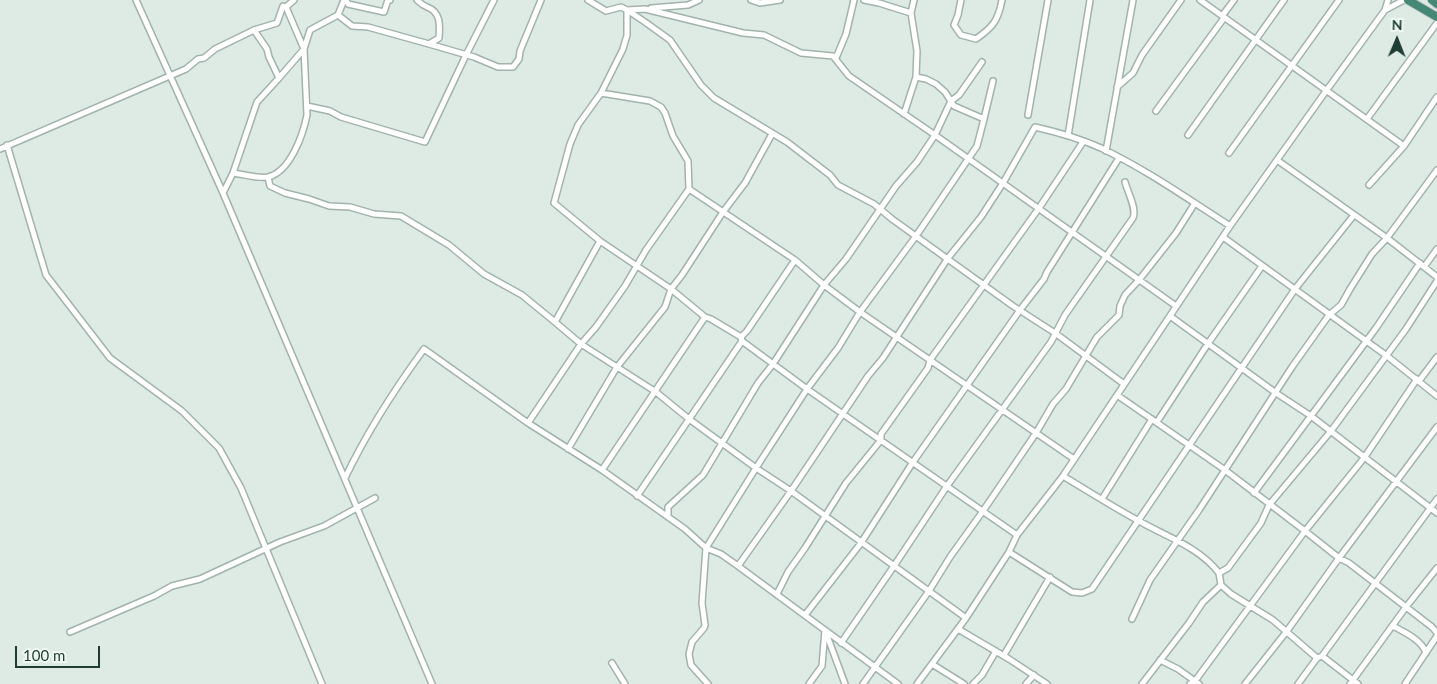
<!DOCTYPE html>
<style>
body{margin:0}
#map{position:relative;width:1437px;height:684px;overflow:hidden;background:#deebe5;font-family:Lato,sans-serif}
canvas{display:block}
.north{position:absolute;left:1372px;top:15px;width:50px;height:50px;-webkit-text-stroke:4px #eff8f3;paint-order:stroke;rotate:1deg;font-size:14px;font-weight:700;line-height:20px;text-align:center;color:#1e3c33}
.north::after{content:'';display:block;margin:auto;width:18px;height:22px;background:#1e3c33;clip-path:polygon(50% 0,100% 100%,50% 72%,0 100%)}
.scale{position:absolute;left:15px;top:646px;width:85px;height:22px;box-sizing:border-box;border:2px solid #1e3c33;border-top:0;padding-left:6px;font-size:15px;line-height:18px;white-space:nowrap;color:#1e3c33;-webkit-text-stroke:4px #eff8f3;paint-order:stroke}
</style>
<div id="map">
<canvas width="1437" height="684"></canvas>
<div class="north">N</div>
<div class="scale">100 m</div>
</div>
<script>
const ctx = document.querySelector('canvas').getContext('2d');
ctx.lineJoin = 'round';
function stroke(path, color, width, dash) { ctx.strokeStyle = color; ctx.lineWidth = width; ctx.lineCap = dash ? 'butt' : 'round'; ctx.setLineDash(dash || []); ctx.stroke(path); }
const minor = new Path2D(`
 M136,0L223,193L432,684
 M346,0L348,4L384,12L388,0H390
 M588,0L606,11L621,7L627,10L645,22L670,40L701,85L714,98L787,142L830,175L838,185L874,204L892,219L1013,306L1055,333L1124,384
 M751,0L760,3L780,0
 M864,0L879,3L911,13
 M961,0L958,15L954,25L961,35L976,39C993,27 998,21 1002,0
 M1200,0L1404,146
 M651,8L688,5L699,0
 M627,10L645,9L743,33L764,35L801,53L833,56L849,76L935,135L951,101L959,95L982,62
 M627,10V35L623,49L601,93L578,125L570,144L554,203L600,241L671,289L705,317
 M1385,10L1404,0
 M338,15L352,26L368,27L429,44L439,38C440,25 441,12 427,7C422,5 421,4 417,0
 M1222,16L1234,0
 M429,44L474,57L498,67H513L519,59L520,51L541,0
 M836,58L846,34L854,0
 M916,77L926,79L936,84L945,92L954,106L984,119L993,81
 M279,78L304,49L310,30L338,15L344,0
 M1117,87L1133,73L1142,55L1181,0
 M601,93L650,101L661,107L665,113L673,136L688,161L689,189L795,260L747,331L741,337L711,319L705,317L602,470L685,529L706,548L702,603L705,625L704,628L692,642L689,654L691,665L708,684
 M307,106L330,111L341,117L425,142L466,55L494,0
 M1156,111L1224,18
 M904,114L916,77L917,51L911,13L914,0
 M1028,115L1048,0
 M1367,119L1437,23
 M1188,135L1284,0
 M1068,136L1090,0
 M7,145L46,275L110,358L182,411L219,448L241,488L322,684
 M0,149L186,69L198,59L204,58L215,49L254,30L277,23L283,6L286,7L294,0
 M1106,151L1133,0
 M1229,153L1339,0
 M1277,160L1387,238L1437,277
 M233,173C243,174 258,179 268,177C290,172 303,135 307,115L304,49L286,7
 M268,177L270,186L285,193L309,199L329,206L350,207L374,214L401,216L449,245L484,274L522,295L555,322
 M1369,185L1404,146L1437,97
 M223,193L233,173L257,102L279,78L269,57L267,49L254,30
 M1223,237L1387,356L1437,396
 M600,241L555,322L581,344L596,327L625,286L646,250L689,189
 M795,260L824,285L860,312L1074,459
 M1424,267L1437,249
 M1170,316L1276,393L1311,416L1437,513
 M741,337L742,341L807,389L1017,535
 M1419,381L1437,357
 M1117,395L1225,470L1305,531L1339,558L1349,563L1432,627L1437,633
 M1157,422L1209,342L1262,266
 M568,449L617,367L665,307L671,289L682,275L723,212L745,183L772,134
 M602,470L528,423L581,344L656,392L689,419L756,468L791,491L966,618
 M1063,476C1088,491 1113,507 1139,521C1167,537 1199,547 1219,573
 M345,478C367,432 394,390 424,349L528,423
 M1254,493L1376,328L1420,263
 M637,496L742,341
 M1102,499L1152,419
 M668,517V507L703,475L758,383L773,364L824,285L846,259L896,186L917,162L935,135L1176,306
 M1009,552L1072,592L1082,593L1092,589L1295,289L1354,215
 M738,566L791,491L868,376L883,358L948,258L981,217L1003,183L1035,127C1057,132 1081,139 1101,148C1147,170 1188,199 1230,226
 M777,594L788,572L805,548L846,483L881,440V434L928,368L930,360L1039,208L1083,142
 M805,615L861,543L913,462L1020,310L1044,279L1047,272L1119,158
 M1132,619L1150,580L1199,510L1292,367L1329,315L1341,305L1350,289L1372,254L1387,238L1437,170
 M1393,626C1404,632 1422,640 1426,653
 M958,629L1009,659L1047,684
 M70,632L154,596L172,586L200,579L280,542L324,526L375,498
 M841,643L894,566L947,486L1051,342L1065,315L1133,218C1137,209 1128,193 1125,182
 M1004,655L1050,577
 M1322,656L1437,499
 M1160,660L1178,669L1199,684
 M612,663L625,684
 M932,664L964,684
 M809,684L822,666L825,630L845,684
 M863,684L929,591L950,557L983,511L1036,433L1053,404L1066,389L1097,337L1119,315L1120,306L1125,295L1139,280L1176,233L1195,203
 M898,684L738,566L721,554L706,548L756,468L807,389L838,348L860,312L916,236L977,146L984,119
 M917,684L966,618L1009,552L1017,535L1063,476L1230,226L1326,91L1385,10L1388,0
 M973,684L982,675L996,651
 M1026,684L1034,675
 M1142,684L1189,623L1203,602L1221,585
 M1190,684L1195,681L1305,531L1364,458L1417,379
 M1245,684L1287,631L1339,558L1437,427
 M1298,684L1317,658
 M1350,684L1406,607L1437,568
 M1358,684L1322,656L1317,658L1273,620L1231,594L1221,585L1219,573L1228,568L1261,523L1269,505L1331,431L1406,329L1437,281
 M1405,684L1437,636`);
const trunk = new Path2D(`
 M1408,0L1437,17
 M1432,0L1437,4`);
stroke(minor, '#a1b3ac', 8);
stroke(trunk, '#c0c8c6', 10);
stroke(minor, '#fff', 5);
stroke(trunk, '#448875', 8);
</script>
